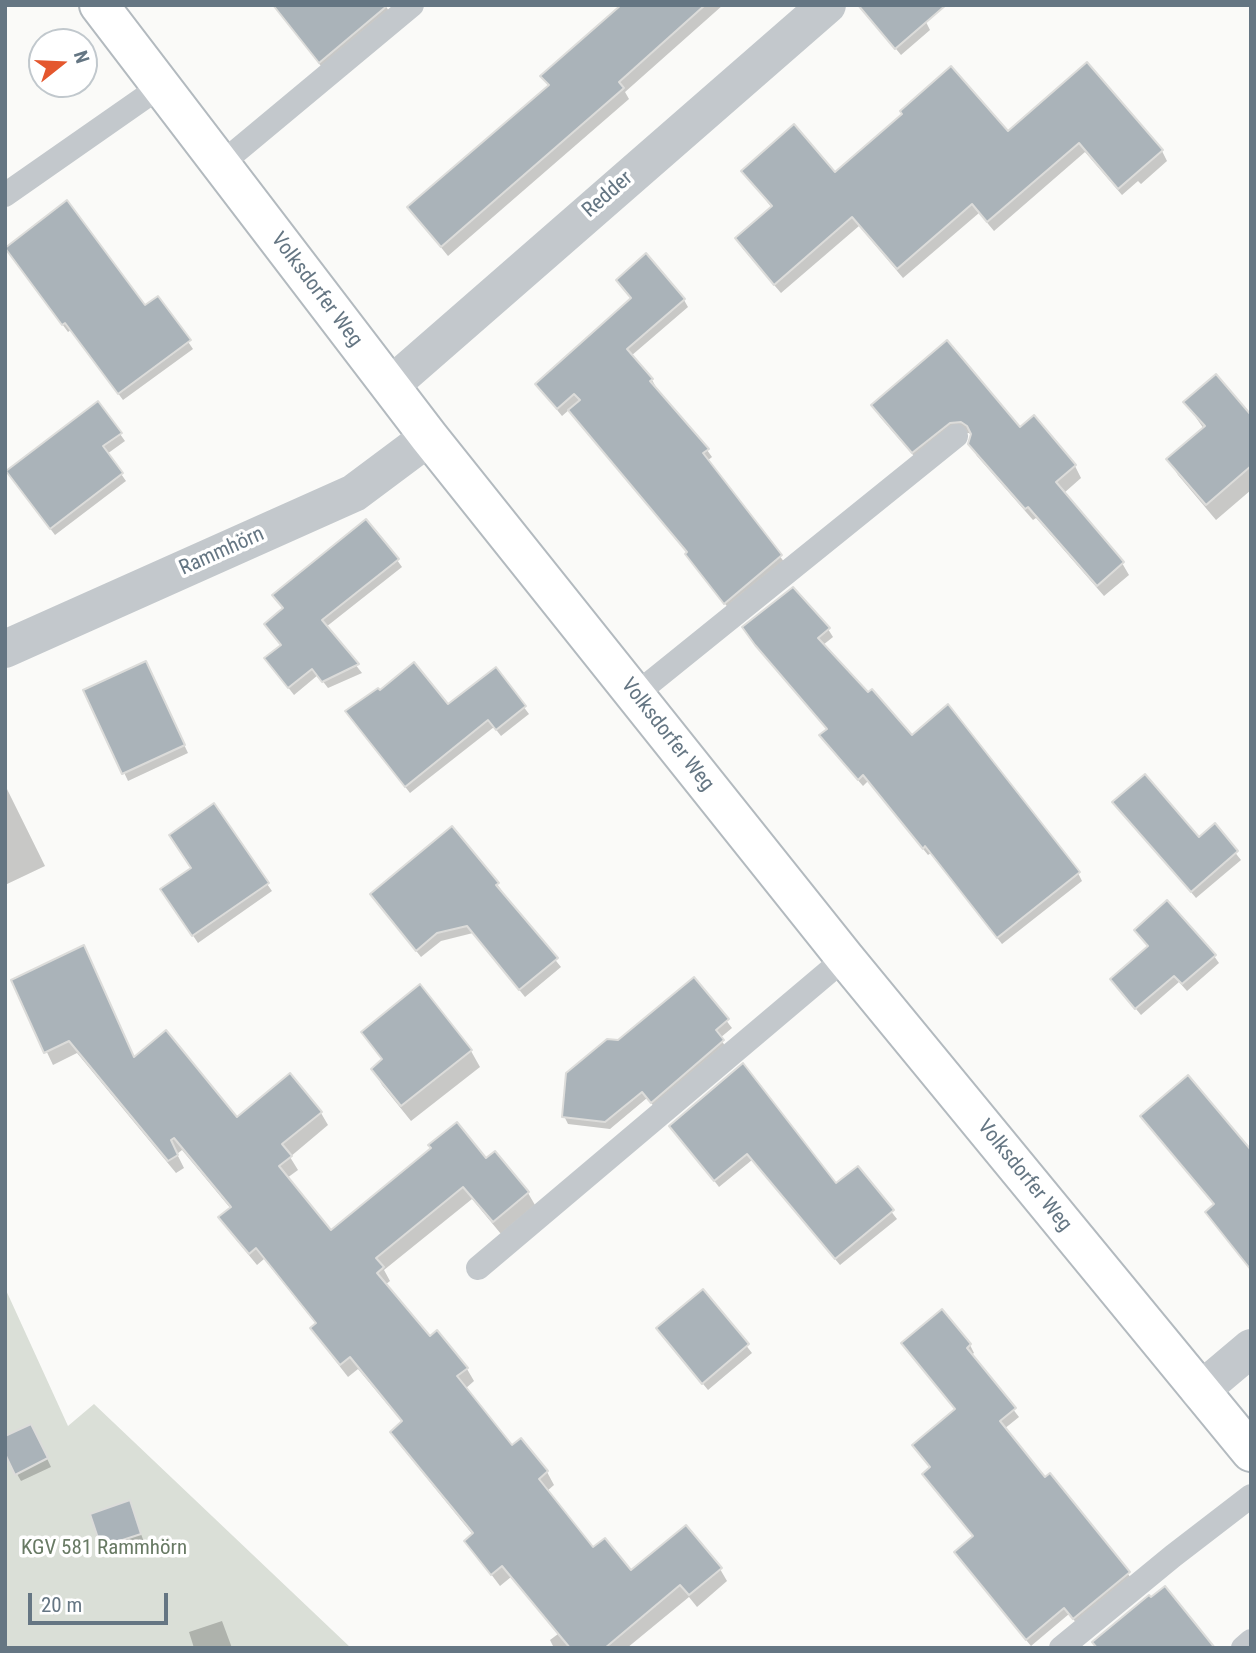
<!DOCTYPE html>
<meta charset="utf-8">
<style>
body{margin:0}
#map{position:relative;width:1256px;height:1653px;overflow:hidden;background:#fafaf8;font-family:"Roboto Condensed",sans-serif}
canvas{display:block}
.frame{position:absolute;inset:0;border:7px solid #657683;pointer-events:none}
.north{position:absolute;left:28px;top:28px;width:70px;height:70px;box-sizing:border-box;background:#fff;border:2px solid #c1c8cd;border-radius:50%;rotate:72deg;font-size:19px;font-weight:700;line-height:28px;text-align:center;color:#657683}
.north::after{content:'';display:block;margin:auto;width:24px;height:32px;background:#e4572e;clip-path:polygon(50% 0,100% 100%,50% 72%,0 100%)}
.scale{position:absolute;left:28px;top:1593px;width:140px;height:32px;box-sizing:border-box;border:4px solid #657683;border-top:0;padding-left:9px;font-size:21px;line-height:24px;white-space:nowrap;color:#657683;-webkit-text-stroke:5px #fff;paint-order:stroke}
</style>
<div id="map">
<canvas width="1256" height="1653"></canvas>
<div class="frame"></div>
<div class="north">N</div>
<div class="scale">20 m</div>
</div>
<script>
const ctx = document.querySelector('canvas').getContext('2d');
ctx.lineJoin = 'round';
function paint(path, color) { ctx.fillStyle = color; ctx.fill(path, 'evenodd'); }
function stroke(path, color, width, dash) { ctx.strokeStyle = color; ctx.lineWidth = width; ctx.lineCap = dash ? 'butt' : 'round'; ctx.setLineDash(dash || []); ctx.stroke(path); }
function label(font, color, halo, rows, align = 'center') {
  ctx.font = font + ' "Roboto Condensed",sans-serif'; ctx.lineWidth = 7; ctx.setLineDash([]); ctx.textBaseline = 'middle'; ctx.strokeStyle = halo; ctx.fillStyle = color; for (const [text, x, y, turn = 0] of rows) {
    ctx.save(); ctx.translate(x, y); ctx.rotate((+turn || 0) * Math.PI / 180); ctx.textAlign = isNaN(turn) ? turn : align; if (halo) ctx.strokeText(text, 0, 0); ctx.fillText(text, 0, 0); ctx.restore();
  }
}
const green = new Path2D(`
 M5,1288L68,1426L94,1404L351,1648H5Z`);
const shadow = new Path2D(`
 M273,5H385L391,14L324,70Z
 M617,5H723L625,92L629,99L448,256L409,208L549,87L542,76L619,9Z
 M865,11L926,22L930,30L901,55Z
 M1007,133L1162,151L1167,161L1141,184L1138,181L1122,195L1085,152L994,231L979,213L903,278L859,226L781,293L743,249L737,239L772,208L743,171L835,174Z
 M11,255L145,308L158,298L193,349L123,400L71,330L68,332Z
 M618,280L684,300L688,307L631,356L652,380L656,387L655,389L707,450L712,457L707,461L785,563L730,610L691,562L688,553L570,409L562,416L537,385L632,300Z
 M1185,402L1251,418V490L1216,520L1178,475L1169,460L1204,429Z
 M874,405L1020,430L1075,466L1081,478L1064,493L1122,563L1129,575L1104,596L1036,518L1033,520L977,456L970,444L972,436L969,433L957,434L920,463L880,417Z
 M120,434L125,441L107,454L126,481L55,535L13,479Z
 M397,560L402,567L326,627L362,673L328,688L318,675L294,695L266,659L282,646L266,625L285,610Z
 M828,629L833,637L823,645L912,737L1078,873L1082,881L1002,944L931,853L928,855L868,781L863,786L826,743L821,736L828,730L749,635Z
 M495,669L529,714L501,736L494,727L410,793L352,719L448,707Z
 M149,671L188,753L128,781L86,691Z
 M5,785L45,866L5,885Z
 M1115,803L1199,839L1214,826L1241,860L1196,898Z
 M267,884L272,891L198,943L167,897Z
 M497,884L502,891L500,892L561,967L525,997L473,933L441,941L421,957L372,895Z
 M1141,938L1214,956L1219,963L1187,991L1179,982L1141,1015L1112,980L1149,947Z
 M694,979L732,1028L720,1038L727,1049L656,1109L647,1098L610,1129L568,1124L564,1116L618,1042Z
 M13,981L134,1058L237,1119L321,1113L328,1125L290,1157L298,1170L287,1178L331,1232L486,1160L528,1193L535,1205L501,1234L472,1199L384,1270L390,1281L385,1285L429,1338L467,1369L474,1381L465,1389L512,1448L521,1440L547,1472L554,1485L546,1492L593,1550L631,1572L720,1569L727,1581L697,1607L689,1597L627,1648H554L550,1640L558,1634L511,1577L500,1586L466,1541L473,1535L400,1445L392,1432L403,1423L358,1369L348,1377L320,1341L312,1328L317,1325L264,1259L257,1265L228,1230L221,1217L231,1209L182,1150L177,1154L184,1168L176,1173L77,1053L53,1065Z
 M363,1032L471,1051L480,1067L411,1121L382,1085L373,1069L383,1061Z
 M672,1126L836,1186L857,1168L897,1219L840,1265L752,1160L719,1187Z
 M703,1291L752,1353L708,1390L658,1329Z
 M970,1345L974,1353L971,1355L1019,1417L1004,1429L1133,1580L1078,1625L1069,1614L1031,1646L960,1560L956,1552L974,1537L929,1482L924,1475L932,1469L914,1445L956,1410L908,1351Z
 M35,1433L51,1467L21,1481L17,1474Z
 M129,1502L144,1542L107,1554L92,1515Z
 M222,1621L232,1648H194L189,1632Z`);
const building = new Path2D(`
 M273,5H388L319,63Z
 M621,5H705L619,82L624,88L441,247L407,207L549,85L540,76Z
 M858,5H946L895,49Z
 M1087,62L1163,150L1118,189L1079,143L987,222L972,204L897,269L852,217L774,285L735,238L772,206L741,171L794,124L835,172L902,114L900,111L951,66L1008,131Z
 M67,200L145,305L158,296L191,340L118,394L65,323L62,325L5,248Z
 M646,253L685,299L627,349L653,379L650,381L709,449L703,453L782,555L724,604L685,554L687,552L568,410L580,400L574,394L557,409L535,384L631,298L616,280Z
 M947,340L1020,427L1034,415L1076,465L1056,482L1124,562L1097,586L1028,507L1025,509L968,444L971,434L967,426L961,422L950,423L912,453L871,405Z
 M1216,374L1251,415V466L1206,505L1166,459L1205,426L1183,402Z
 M98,401L122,433L103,446L123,473L50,529L6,471Z
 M366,519L399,559L322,620L359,664L322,682L312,669L288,688L264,658L281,645L264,624L283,608L272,595Z
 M793,587L830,628L818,638L868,692L872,689L912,735L948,704L1080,872L997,938L925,846L923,849L863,775L858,780L819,735L827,729L755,645L742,627Z
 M146,661L185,745L122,774L83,690Z
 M414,662L448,704L496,667L526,706L496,730L488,720L405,787L345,711L378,688L380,690Z
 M1145,774L1199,837L1215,823L1238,851L1191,892L1112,802Z
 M214,803L269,883L192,936L160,889L191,868L169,835Z
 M452,826L499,883L496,885L558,958L519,990L467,926L437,933L416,951L370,894Z
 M1167,900L1216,955L1182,984L1174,976L1135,1009L1110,979L1148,946L1134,930Z
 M84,945L134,1057L166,1030L237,1117L290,1073L322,1112L282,1144L292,1156L279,1166L331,1230L431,1148L428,1145L457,1122L486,1158L495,1151L529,1192L493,1222L463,1187L376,1258L384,1267L377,1273L430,1336L437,1330L468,1368L457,1376L512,1445L521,1438L548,1471L539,1479L593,1547L605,1538L631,1570L686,1525L722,1568L689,1595L680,1585L605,1648H570L502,1566L491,1575L464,1541L473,1533L390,1432L402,1421L350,1357L340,1365L310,1328L316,1323L256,1248L249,1254L218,1217L231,1207L174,1138L171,1140L178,1155L168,1161L69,1041L44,1053L11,980Z
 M694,977L729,1019L716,1030L724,1040L651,1103L642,1092L605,1122L562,1117L566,1073L607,1039L618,1040Z
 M420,984L472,1050L401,1106L371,1069L382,1059L361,1032Z
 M743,1063L836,1183L858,1166L894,1210L835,1259L747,1154L714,1181L669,1126Z
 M1188,1075L1251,1150V1270L1205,1212L1214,1204L1140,1116Z
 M703,1289L749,1344L702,1384L656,1328Z
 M942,1309L971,1344L967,1348L1016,1408L1000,1421L1045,1477L1050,1473L1130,1572L1073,1619L1064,1608L1026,1640L954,1552L973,1536L922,1474L930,1467L912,1445L955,1409L901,1343Z
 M31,1424L48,1458L15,1475L5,1454V1436Z
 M130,1500L141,1534L101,1547L90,1514Z
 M1165,1586L1215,1648H1097L1092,1642L1149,1595L1151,1597Z`);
const lane = new Path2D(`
 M221,164L412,5
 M5,195L161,86
 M635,695L956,436
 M478,1268L845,958
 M1061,1648L1173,1556L1251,1496
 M1243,1648L1251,1641`);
const street = new Path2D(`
 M390,386L827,5
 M5,649L354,493L429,437
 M1200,1391L1251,1348`);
const secondary = new Path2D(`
 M99,5L429,437L845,958L1251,1452`);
const streetNames = [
 ["Redder",608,195,-41],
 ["Volksdorfer Weg",316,290,53],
 ["Rammhörn",222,552,-24],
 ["Volksdorfer Weg",667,735,52],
 ["Volksdorfer Weg",1024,1176,51]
];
const parkNames = [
 ["KGV 581 Rammhörn",104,1549]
];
paint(green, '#dadfd7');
paint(shadow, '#0003');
paint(building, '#aab3b9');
stroke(building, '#dcdcda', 2);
stroke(secondary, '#b3babf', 42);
stroke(lane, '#c3c8cc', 24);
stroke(street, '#c3c8cc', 38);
stroke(secondary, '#fff', 38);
label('21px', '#657683', '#fff', streetNames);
label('21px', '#687a64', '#fff', parkNames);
</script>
